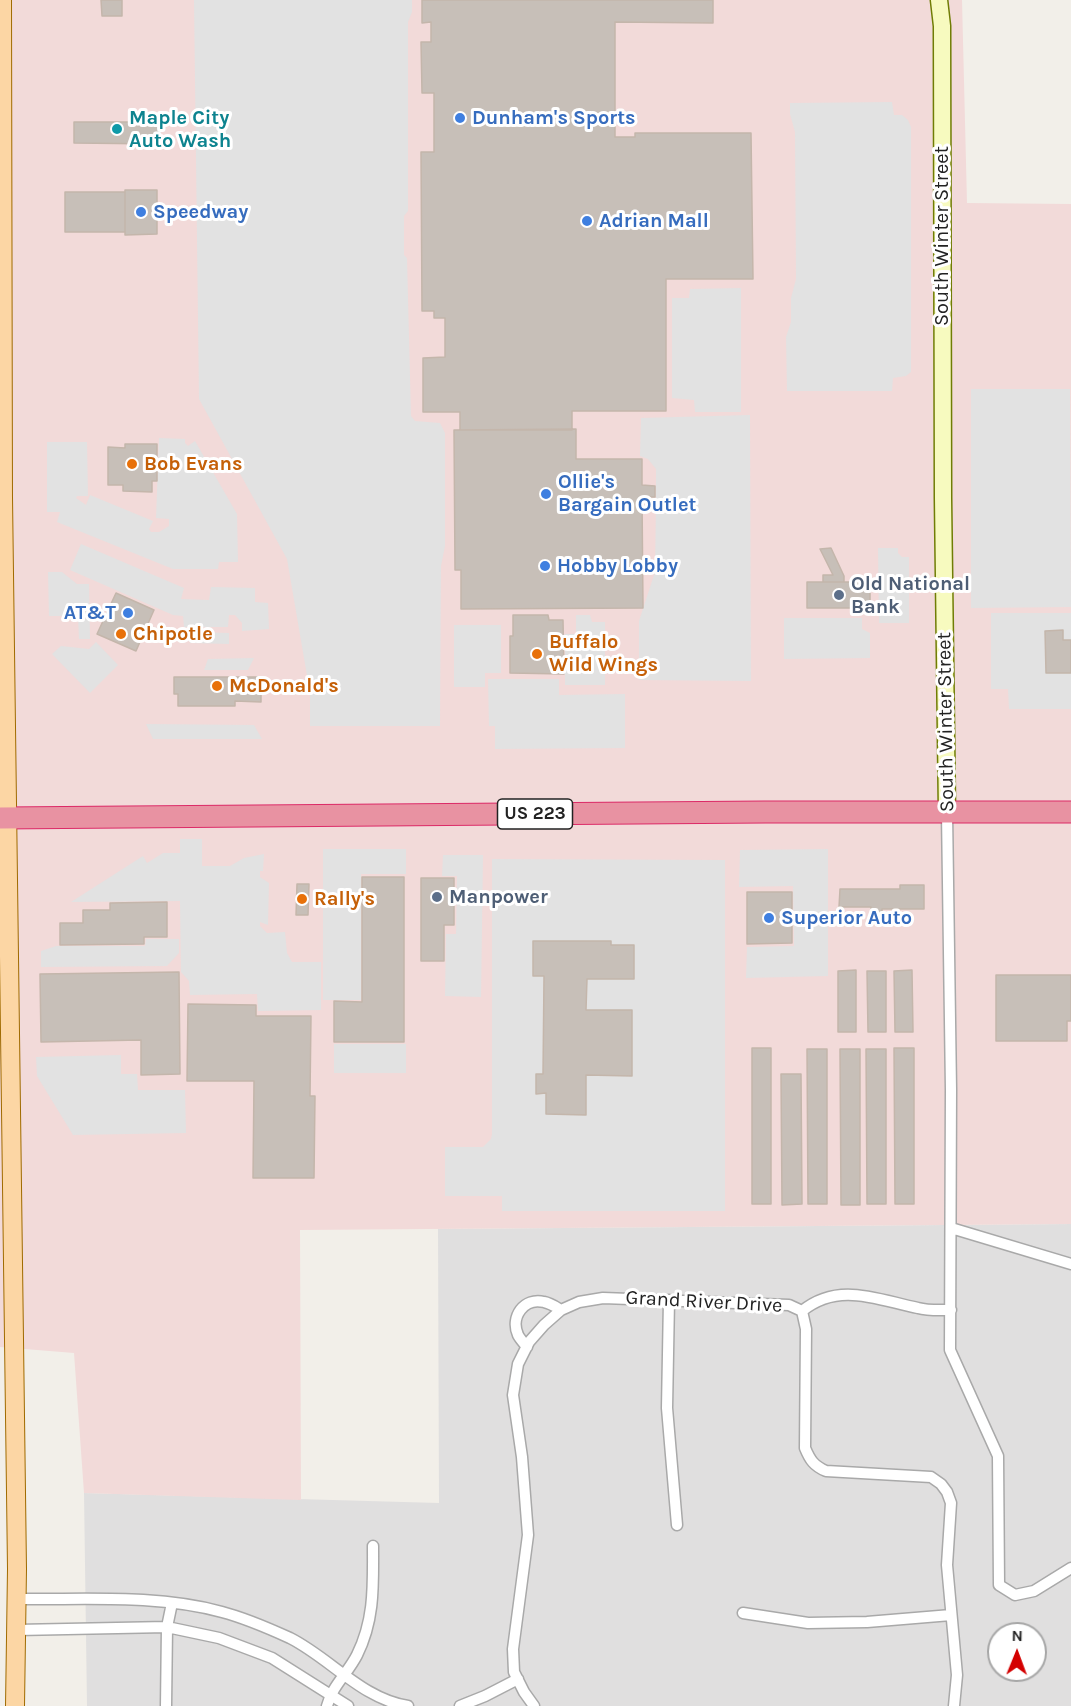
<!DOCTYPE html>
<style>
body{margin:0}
#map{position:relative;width:1071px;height:1706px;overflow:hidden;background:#f2efe9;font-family:Karla,sans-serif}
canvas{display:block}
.north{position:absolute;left:987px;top:1622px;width:60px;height:60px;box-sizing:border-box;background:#fff;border:2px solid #a7a7a7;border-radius:50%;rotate:1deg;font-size:16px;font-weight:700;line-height:24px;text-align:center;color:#222}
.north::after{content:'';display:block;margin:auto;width:21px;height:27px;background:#d40000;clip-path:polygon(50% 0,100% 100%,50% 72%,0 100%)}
</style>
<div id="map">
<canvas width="1071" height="1706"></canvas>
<div class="north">N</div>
</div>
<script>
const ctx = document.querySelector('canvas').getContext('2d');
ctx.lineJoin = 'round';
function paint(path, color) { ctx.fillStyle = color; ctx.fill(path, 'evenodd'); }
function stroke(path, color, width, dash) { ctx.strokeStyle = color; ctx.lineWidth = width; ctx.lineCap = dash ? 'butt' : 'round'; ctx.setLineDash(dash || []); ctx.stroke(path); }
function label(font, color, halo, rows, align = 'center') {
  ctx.font = font + ' Karla,sans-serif'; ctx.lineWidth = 6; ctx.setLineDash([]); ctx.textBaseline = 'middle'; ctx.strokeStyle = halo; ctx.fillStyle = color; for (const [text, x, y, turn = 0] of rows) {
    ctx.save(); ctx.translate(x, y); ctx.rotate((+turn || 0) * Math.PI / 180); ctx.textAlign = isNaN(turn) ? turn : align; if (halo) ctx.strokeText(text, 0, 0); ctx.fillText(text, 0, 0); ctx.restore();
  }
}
const residential = new Path2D(`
 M1071,1224V1706H87L84,1493L439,1503L438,1229ZM999,1634H1035V1670H999Z`);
const commercial = new Path2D(`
 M0,0H962L967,203L1071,204V1224L300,1230L301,1500L84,1493L74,1353L0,1347Z`);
const parking = new Path2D(`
 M194,0H412V12L408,22V211L404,216V255L407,258L411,416L415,421L440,423L445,433V546L441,566L440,726H310V693L287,559L199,399Z
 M892,102L894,115H902L908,120L911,127V372L906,376L893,378L892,391H787L786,337L791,322V298L796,279L795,132L790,114V103Z
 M741,288V412H695L694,400L672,398V298H689L690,289Z
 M971,389H1070L1071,607L971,608Z
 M750,415L751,681L639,680V621L655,572L656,502V469L648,459L640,456L641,418Z
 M159,438L185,439V443L188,446L195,441L237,514L238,562H219L218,569H173L57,522L60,512H47V442H87L88,496H77L76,498L86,505L90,495L153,521L149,529L151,532H159L169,526V519L156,518Z
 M81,544L184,588L181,599L209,600L211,587L255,588V602L268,603L269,629L242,631V623L235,615H229L228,627H184L183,616L173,615L70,570Z
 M878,548H898V553L902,557H909V623H879Z
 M48,572H62L77,584H89L90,639H79L78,616H49Z
 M991,613H1071V709H1009L1008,689H991Z
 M576,615H590L592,622H605V685H565V634H576Z
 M784,618H862V629L870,633V658L784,659Z
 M454,625H501V673H485V687H454Z
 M190,632L229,633V644L190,643Z
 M96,642L118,665L90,693L52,654L61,646L89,649Z
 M254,658L248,670H204L208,659Z
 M488,679H559V695L625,694V748L495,749V726H489Z
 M146,724L254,725L262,739H153Z
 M180,839H202V866H230L244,858L264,854L263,871H260V877L269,883L268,925L260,922V926L267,933L285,932L287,953L292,962H321V1010L258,1011L257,994L190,995L189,981L181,972L180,901L71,902L143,856L147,863L163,853H180Z
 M323,849H406V874H361V1000H323Z
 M828,849V976L746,978L747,947L794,946L793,886L739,887L740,850Z
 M443,855H483L481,997L445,996L446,934H456L457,876H442Z
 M492,859L725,860V1211H502V1196H445V1147H483L491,1139L492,1134Z
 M146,939H179V953L167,966L41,967V951L56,946H145Z
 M334,1044H406V1073H334Z
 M121,1055V1074H137L138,1090H185L186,1133L73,1135L37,1076L36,1057Z`);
const building = new Path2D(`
 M101,0H122V16H102Z
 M422,0H713V23L615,22V137H635V133H751L753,279H666V411H572V430H460V412H423V358L445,357V318H434V311H422L421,152H434V93H422L421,42H431V22L422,23Z
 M74,122H160V144L74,143Z
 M125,190H157V234L125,235Z
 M65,192H125V232H65Z
 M576,429V459H642V485L655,486V497H642L643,608L461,609V570H455L454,430Z
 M125,444H157V481H152V492L123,491V485H108V447L125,448Z
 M831,548L844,576V582H823V575H833L820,549Z
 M807,582H870V608H807Z
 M116,593L154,610L136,651L97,634Z
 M513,615H548L549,620H563L564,674L510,673V636H513Z
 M1063,630V640H1071V673H1046L1045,631Z
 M174,677H261V702L235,701V706H178V694H174Z
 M362,877H404V1042H334V1001L362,1002Z
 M421,878H454V925H444V961H421Z
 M297,884H309L308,915H296Z
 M900,885H924V909H882V913L871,912V907H839L840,889H900Z
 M747,892H792V943L747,944Z
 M167,902V937H144V944L60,945V923H83V910H110V903Z
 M533,941H611V945H634V979H587L586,1010H632V1076L586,1075V1115L546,1114V1093L536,1094V1074H543L544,976H533Z
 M856,970V1032H838V971Z
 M912,970L913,1032H895L894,971Z
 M867,971H886V1032H868Z
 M179,972L180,1074L141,1075V1040L41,1042L40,974Z
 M996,975H1071V1021H1067V1041H996Z
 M188,1004L256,1005V1016H311L310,1096H315L314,1178H253L254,1081H187Z
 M752,1048H771V1204H752Z
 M894,1048H914V1204H895Z
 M807,1049H827V1204H808Z
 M840,1049H860V1205H841Z
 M866,1049H886V1204H867Z
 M781,1074H801L802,1204L782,1205Z`);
const street = new Path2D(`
 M947,813L951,1090L950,1350L998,1456L999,1585L1015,1595L1034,1591L1071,1568
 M951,1228L1071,1264
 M669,1300L667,1408L677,1525
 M802,1311C839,1281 878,1300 918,1308C929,1311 940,1310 951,1310
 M527,1347C524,1343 520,1339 518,1335C510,1317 524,1297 544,1302C550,1303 556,1307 561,1310
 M17,1599C84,1600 156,1594 222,1612C245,1618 268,1628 290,1638C330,1658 362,1699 408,1706
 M743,1613L808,1623L867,1622L951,1615
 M17,1630L167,1627L219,1638L272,1658L348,1706
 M166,1706L167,1627L172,1603
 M327,1706C332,1686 348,1673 357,1655C375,1619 373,1584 373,1546
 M460,1706L485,1696L518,1679
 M534,1706L524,1692L514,1672L513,1649L528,1535L522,1457L513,1395L518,1364L529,1342L544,1325L561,1310L579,1302L603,1298L789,1305L802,1311L806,1329L805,1448C810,1460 814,1466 826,1471L931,1477L941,1484L947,1492L951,1503L947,1565L957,1675L954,1706`);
const secondary = new Path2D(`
 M939,0L942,26L943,498L947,813`);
const primary = new Path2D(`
 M2,0L3,497L17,1569L15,1706`);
const highway = new Path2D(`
 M0,818L765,812H1071`);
const markers = [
 [460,118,6,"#3f7fe0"],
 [117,129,6,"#0f9aa8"],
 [141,212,6,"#3f7fe0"],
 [587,221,6,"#3f7fe0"],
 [132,464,6,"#e8710a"],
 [546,494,6,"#3f7fe0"],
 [545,566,6,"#3f7fe0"],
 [839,595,6,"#5c6f8a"],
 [128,613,6,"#3f7fe0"],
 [121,634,6,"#e8710a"],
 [537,654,6,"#e8710a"],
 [217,686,6,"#e8710a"],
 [437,897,6,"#5c6f8a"],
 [302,899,6,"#e8710a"],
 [769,918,6,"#3f7fe0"]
];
const shields = [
 [535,814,75]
];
const shieldNames = [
 ["US 223",535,814]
];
const cultureNames = [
 ["Maple City",129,118],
 ["Auto Wash",129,141]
];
const shopNames = [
 ["Dunham's Sports",472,118],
 ["Speedway",153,212],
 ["Adrian Mall",599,221],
 ["Ollie's",558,482],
 ["Bargain Outlet",558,505],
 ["Hobby Lobby",557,566],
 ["AT&T",116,613,"right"],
 ["Superior Auto",781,918]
];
const streetNames = [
 ["South Winter Street",942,236,-90],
 ["South Winter Street",946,722,-91],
 ["Grand River Drive",704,1302,3]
];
const foodNames = [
 ["Bob Evans",144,464],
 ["Chipotle",133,634],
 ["Buffalo",549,642],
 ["Wild Wings",549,665],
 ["McDonald's",229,686],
 ["Rally's",314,899]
];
const serviceNames = [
 ["Old National",851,584],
 ["Bank",851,607],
 ["Manpower",449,897]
];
paint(residential, '#e0dfdf');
paint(commercial, '#f2dad9');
paint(parking, '#e2e2e2');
paint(building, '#c7bfb8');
stroke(building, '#c4b6ab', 1.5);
stroke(street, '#a9a9a9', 13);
stroke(secondary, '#707d05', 19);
stroke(primary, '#a06b00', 20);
stroke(highway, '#dc2a67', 23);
stroke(street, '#fff', 10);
stroke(secondary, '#f7fabf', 16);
stroke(primary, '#fcd6a4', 18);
stroke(highway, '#e892a2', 21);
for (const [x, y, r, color] of markers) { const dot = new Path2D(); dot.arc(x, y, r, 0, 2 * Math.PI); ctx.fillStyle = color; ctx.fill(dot); stroke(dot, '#fff', 2); }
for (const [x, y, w] of shields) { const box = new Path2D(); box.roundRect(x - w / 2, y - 15, w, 30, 4.5); ctx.fillStyle = '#fff'; ctx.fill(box); stroke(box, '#222', 1.5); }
label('bold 18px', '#222', null, shieldNames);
label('bold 20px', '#0d838f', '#fff', cultureNames, 'left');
label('bold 20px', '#366cbe', '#fff', shopNames, 'left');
label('20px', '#222', '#fff', streetNames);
label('bold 20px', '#c56008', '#fff', foodNames, 'left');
label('bold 20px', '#4e5e75', '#fff', serviceNames, 'left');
</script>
